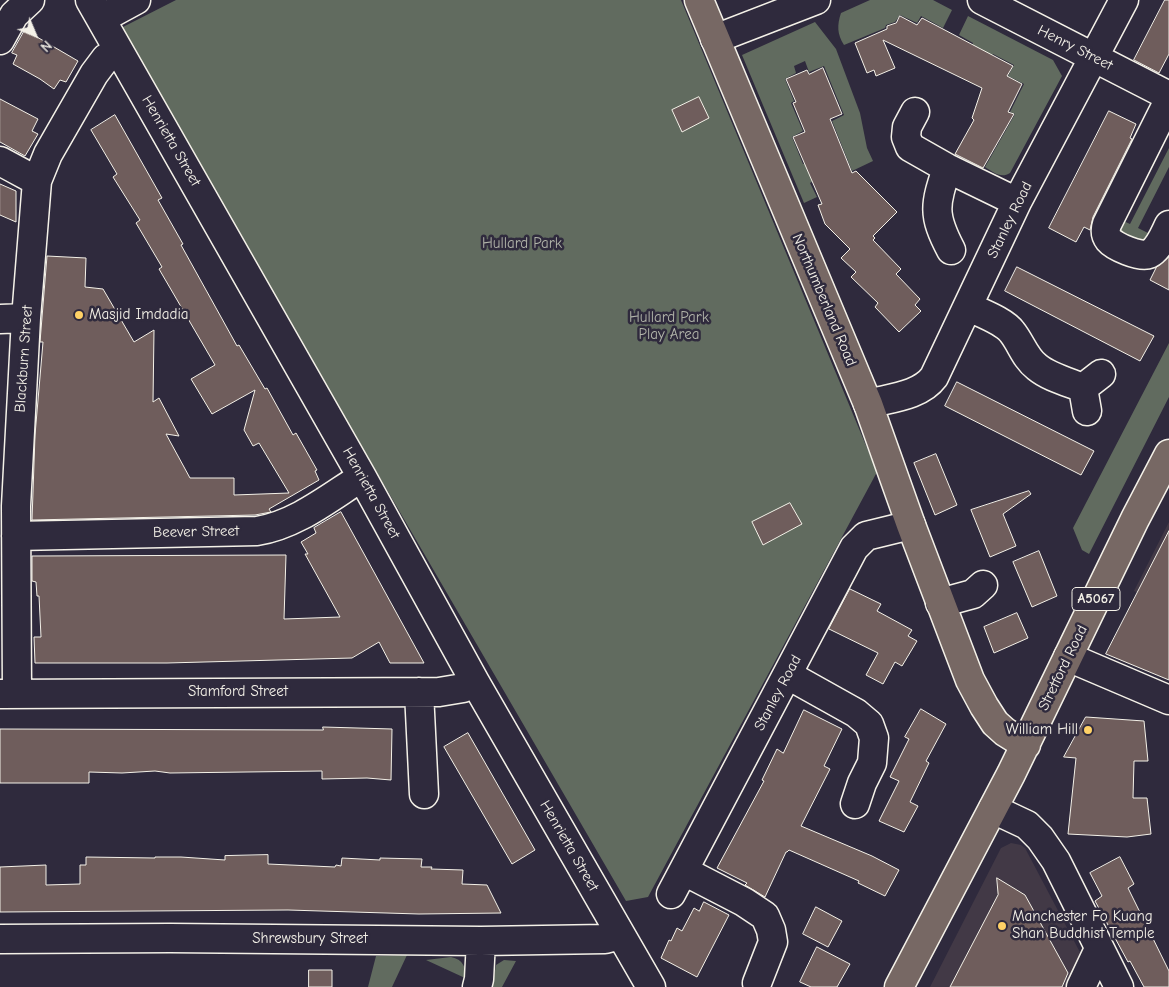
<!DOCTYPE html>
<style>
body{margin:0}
#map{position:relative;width:1169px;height:987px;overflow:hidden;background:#2f2a3d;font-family:"Comic Neue",sans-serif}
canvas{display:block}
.north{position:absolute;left:10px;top:10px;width:50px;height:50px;-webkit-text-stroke:4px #2f2a3d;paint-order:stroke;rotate:135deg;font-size:14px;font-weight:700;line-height:20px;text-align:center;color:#f4f1e8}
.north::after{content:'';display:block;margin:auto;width:18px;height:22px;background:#f4f1e8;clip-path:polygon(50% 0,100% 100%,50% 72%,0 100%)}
</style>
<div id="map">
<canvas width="1169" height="987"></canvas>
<div class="north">N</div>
</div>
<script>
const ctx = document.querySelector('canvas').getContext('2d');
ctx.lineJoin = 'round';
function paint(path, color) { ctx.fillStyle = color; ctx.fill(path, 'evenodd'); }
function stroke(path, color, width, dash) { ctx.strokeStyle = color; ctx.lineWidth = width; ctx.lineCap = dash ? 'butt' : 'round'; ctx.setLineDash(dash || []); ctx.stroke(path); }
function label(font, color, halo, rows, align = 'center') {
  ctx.font = font + ' "Comic Neue",sans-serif'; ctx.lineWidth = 5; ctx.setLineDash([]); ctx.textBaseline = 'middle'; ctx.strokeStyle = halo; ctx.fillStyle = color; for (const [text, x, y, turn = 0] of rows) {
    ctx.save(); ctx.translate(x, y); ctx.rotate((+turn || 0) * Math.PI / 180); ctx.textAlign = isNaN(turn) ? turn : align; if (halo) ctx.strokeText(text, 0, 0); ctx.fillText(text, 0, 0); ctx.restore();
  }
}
const built = new Path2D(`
 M1169,522V608L1134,591Z
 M1011,843L1021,845L1025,848L1083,958L1070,987H930L1001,848Z`);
const green = new Path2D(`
 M176,0H681L877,472L648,897L626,901L119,29Z
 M870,0H933L952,10L943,28L921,16L917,23L900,15L895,22L886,25L885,28L844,45C837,34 837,25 841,13Z
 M968,16L1053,60L1062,76L1010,173C1001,179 993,172 985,167L1015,114L1010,112L1024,84L1008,76L1014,65L993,54L991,57L972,46L973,43L959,35Z
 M815,22L836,49L860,113L867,148L873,161L852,171L832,121L844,115L824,66L809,72L805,61L794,66L796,73L785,79L794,101L791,103L803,131L792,137L803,164L808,162L815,180L810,183L817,197L804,203L742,55Z
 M1169,148V167L1138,228L1156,237L1152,244L1118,236L1115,217L1130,224Z
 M1169,343V397L1089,554L1082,550L1073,528Z
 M407,955L392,987H368L376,956Z
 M451,957C463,960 466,966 465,978L426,960Z
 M504,960L516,961L502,987H492L496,965Z`);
const building = new Path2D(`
 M1165,0H1169V54L1159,73L1134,60Z
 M900,16L917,25L922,18L1013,66L1007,76L1022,84L1008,112L1014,114L983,168L955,154L974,120L972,118L982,88L883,40L895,68L876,76L874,70L867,73L855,43L887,29V26L896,23Z
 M25,30L78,61L66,82L60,80L54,89L40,79L13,64L17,55L12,53Z
 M823,68L842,114L830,119L852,173L856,171L897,212L873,236L875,238L873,240L901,269L896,274L920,299L915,305L921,311L899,332L875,307L878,303L851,277L856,272L841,258L850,249L825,224L818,205L822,204L793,137L805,132L793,103L796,102L786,79L807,70L809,74Z
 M699,97L709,118L682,132L672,110Z
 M0,99L38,119L32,131L38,134L25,156L0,142Z
 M1109,111L1136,124L1130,138L1132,139L1093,217L1090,230L1084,227L1076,242L1049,228Z
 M115,115L162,198L158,200L183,244L181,245L221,317L237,346L239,345L265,389L267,388L293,435L296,433L317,470L315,471L319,480L269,509L271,512L255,515L32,520L35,435L43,342H40L47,256L86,258L85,287L103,289L134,342L154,330L153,402L159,398L179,436L166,434L190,478H234V495L289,493L259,443L253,446L244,430L255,390L212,414L191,379L215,365L159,269L162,267L136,223L140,220L113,177L117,174L91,130Z
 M0,184L16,191V222L0,215Z
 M1169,257V290L1150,280L1156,268Z
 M1017,267L1154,336L1140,361L1005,291Z
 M957,382L1094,451L1081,475L945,406Z
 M936,454L957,505L935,515L914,463Z
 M1029,491L1031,494L1003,514L1016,546L990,557L971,510Z
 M790,503L802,524L763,545L752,522Z
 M341,512L424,663H390L379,642L352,658L167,663H35L34,637H41L39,596H37L36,582L32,581V556L286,555L284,619L340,617L305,554H308L301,542L316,533L314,528Z
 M1169,531V680L1106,654Z
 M1039,551L1057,596L1032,607L1013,562Z
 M850,589L881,604L877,611L912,630L908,636L917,641L902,666L895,662L883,684L866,675L878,653L829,629Z
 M1017,613L1028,638L994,653L984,627Z
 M921,709L946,724L926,761L929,763L910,802L918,806L904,832L879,821L899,781L890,777L909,739L905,737Z
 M804,710L842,729L824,766L830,769L801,826L872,856L899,870L885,896L858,883L859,881L789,850L787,852H786L765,897L745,885L747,883L717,868L764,781L762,780L777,749L783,753Z
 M1086,717L1144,721L1148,761H1134L1133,798H1147L1151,834L1127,837L1068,834L1076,758L1064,757Z
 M323,727L392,729L391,780L367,778L322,779V771L170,773L155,771L122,773L89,772V783H0V729L323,730Z
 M468,733L535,850L512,864L444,747Z
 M268,855V864L335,867L336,865L341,866L342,858L380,860V858L422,859L421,867H432L431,869L463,870L462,884L487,885L501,913L419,914L288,910L0,912V867L46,865V885L80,884V865H86V857L155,858V857H181L225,860V856Z
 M1120,857L1134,884L1128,888L1169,971V987H1144L1130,961L1128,962L1095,901L1102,896L1090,873Z
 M997,878L1025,895L1068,973L1062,987H950L998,895Z
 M704,902L729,915L697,977L661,958L669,940L671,941L677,928L682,931L694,908L699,911Z
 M816,907L842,921L828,947L803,934Z
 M817,947L850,964L837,987H811L800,982Z
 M309,970H332V987H309Z`);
const minor = new Path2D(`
 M90,0L362,477L475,682L651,987
 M982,0L1169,96
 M101,19L136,0
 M715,39L816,0
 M0,40L14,15L30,0
 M1169,100L1107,224C1105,230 1105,235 1109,240C1114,246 1140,258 1149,254C1159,249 1164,235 1169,225
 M915,112L907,127L906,137L910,147L947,168L1017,202
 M0,161L37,181
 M947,168C935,205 932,214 951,250
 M969,307C981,313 1004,321 1012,332C1021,343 1025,358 1037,367C1049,377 1068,382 1083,388
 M0,319L26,318
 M868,404C890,398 920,396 934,377L1017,202L1124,0
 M1087,411L1083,388L1101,374
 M16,536L257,531C296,525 330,497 362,477
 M940,603L973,594L983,585
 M1068,657L1169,700
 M788,675L856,713L869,724L874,738L872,763L862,783L855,804
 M419,692L424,794
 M0,694L439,692L463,688L475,682
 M17,694L16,506L26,318L37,181L48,154L94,74L106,58L119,52
 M993,809L1027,825L1040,838L1056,861L1119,987
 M684,871L744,902L765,916L771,930L773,942L757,983
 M671,894L854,548L866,536L911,525
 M0,939L170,938L481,941L605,939L620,935
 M477,987L479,979L481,941
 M1081,987L1099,949`);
const major = new Path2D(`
 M699,0L868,404L911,525L970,680L984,706L995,723L1005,732L1026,745
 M899,987L1011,774L1135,519L1169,454`);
const markers = [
 [79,315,5,"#ffd166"],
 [1088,730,5,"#ffd166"],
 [1002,926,5,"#ffd166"]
];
const shields = [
 [1096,599,48]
];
const shieldNames = [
 ["A5067",1096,599]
];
const streetNames = [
 ["Henry Street",1075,48,27],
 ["Henrietta Street",171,141,60],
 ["Stanley Road",1010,220,-64],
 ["Northumberland Road",824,300,67],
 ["Blackburn Street",24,359,-86],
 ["Henrietta Street",371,493,61],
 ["Beever Street",196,532,-1],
 ["Stretford Road",1063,668,-64],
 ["Stamford Street",238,692],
 ["Stanley Road",778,693,-62],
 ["Henrietta Street",569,846,60],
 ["Shrewsbury Street",310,939]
];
const parkNames = [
 ["Hullard Park",522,244],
 ["Hullard Park",669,318],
 ["Play Area",669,335]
];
const poiNames = [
 ["Masjid Imdadia",89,315],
 ["William Hill",1078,730,"right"],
 ["Manchester Fo Kuang",1012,917],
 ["Shan Buddhist Temple",1012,934]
];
paint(built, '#423946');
paint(green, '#616b5f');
paint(building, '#6f5d5c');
stroke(building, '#f4f1e8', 1);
stroke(minor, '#f4f1e8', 31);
stroke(major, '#f4f1e8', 31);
stroke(minor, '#2f2a3d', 28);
stroke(major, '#776864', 28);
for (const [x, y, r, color] of markers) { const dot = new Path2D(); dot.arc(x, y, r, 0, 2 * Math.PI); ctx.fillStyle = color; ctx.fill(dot); stroke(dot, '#2f2a3d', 2); }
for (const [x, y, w] of shields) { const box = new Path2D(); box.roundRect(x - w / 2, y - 11.5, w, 23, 4); ctx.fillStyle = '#2f2a3d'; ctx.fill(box); stroke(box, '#f4f1e8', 1); }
label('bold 14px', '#f4f1e8', null, shieldNames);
label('15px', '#f4f1e8', '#2f2a3d', streetNames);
label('15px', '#b2b5aa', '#2f2a3d', parkNames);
label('15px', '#f4f1e8', '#2f2a3d', poiNames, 'left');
</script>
